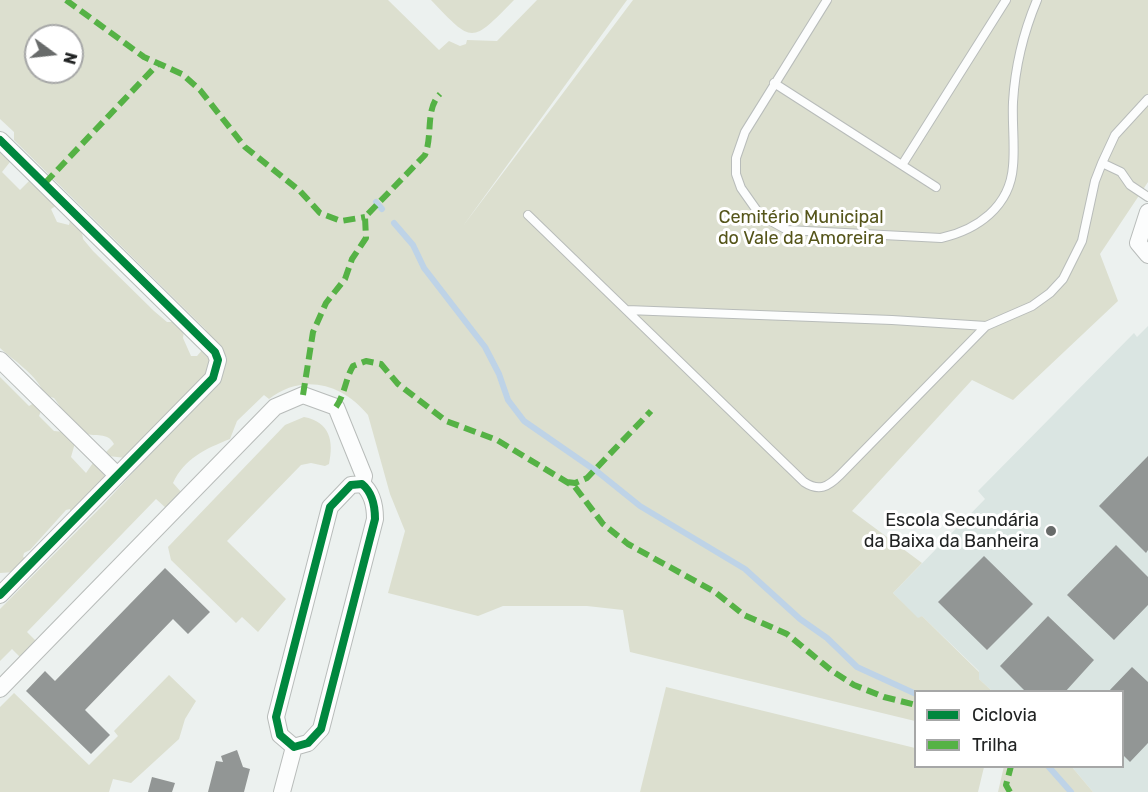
<!DOCTYPE html>
<meta charset="utf-8">
<style>
body{margin:0}
#map{position:relative;width:1148px;height:792px;overflow:hidden;background:#ecf1ef;font-family:Rubik,sans-serif}
canvas{display:block}
.legend{position:absolute;left:914px;top:690px;width:210px;height:78px;box-sizing:border-box;background:#fff;border:2px solid #a6a7a7;margin:0;padding:8px 10px;list-style:none;font-size:18px;color:#212323}
.legend li{display:flex;align-items:center;gap:12px;height:30px}
.legend b{width:30px;border:2px solid #a6a7a7}
.north{position:absolute;left:24px;top:24px;width:60px;height:60px;box-sizing:border-box;background:#fff;border:2px solid #a6a7a7;border-radius:50%;rotate:105deg;font-size:16px;font-weight:700;line-height:24px;text-align:center;color:#212323}
.north::after{content:'';display:block;margin:auto;width:21px;height:27px;background:#686b6a;clip-path:polygon(50% 0,100% 100%,50% 72%,0 100%)}
</style>
<div id="map">
<canvas width="1148" height="792"></canvas>
<ul class="legend">
<li><b style="height:8px;background:#00873e"></b>Ciclovia</li>
<li><b style="height:8px;background:#55b245"></b>Trilha</li>
</ul>
<div class="north">N</div>
</div>
<script>
const ctx = document.querySelector('canvas').getContext('2d');
ctx.lineJoin = 'round';
function paint(path, color) { ctx.fillStyle = color; ctx.fill(path, 'evenodd'); }
function stroke(path, color, width, dash) { ctx.strokeStyle = color; ctx.lineWidth = width; ctx.lineCap = dash ? 'butt' : 'round'; ctx.setLineDash(dash || []); ctx.stroke(path); }
function label(font, color, halo, rows, align = 'center') {
  ctx.font = font + ' Rubik,sans-serif'; ctx.lineWidth = 6; ctx.setLineDash([]); ctx.textBaseline = 'middle'; ctx.strokeStyle = halo; ctx.fillStyle = color; for (const [text, x, y, turn = 0] of rows) {
    ctx.save(); ctx.translate(x, y); ctx.rotate((+turn || 0) * Math.PI / 180); ctx.textAlign = isNaN(turn) ? turn : align; if (halo) ctx.strokeText(text, 0, 0); ctx.fillText(text, 0, 0); ctx.restore();
  }
}
const built = new Path2D(`
 M1148,326V792H1093L1072,767L1122,766V692L992,691L979,679V671L922,616L918,619L893,593L985,499L978,491L1134,333L1137,337Z`);
const green = new Path2D(`
 M0,0H388L439,50L449,41L460,46L466,44L467,40L497,41L537,0H627L463,226L633,0H1148V182L1100,254L1118,301L1013,400L972,380L852,511L922,563L893,593L918,618L922,616L979,672V679L992,691L916,692L915,721L630,652L623,610L587,606H503L478,616L388,593L405,531L390,494L368,415C342,383 302,373 269,399L264,395L237,421L230,439C205,449 185,458 173,483L182,493L167,509L156,499L27,632L37,642L21,658L12,649L0,661V609L104,504L221,376L227,358L205,329L14,140V132L0,119ZM36,36H72V72H36Z
 M431,0H514C471,44 473,44 431,0Z
 M0,152L10,162L2,172L20,190L30,180L56,206L51,209L57,222L69,225L70,221L82,232L83,239L93,251L154,311L167,322H174L184,331L183,338L191,356H197L203,349L211,361L210,371L126,458L108,456L105,453L114,444C107,431 96,438 85,433C71,428 62,408 54,398L44,395C39,376 14,361 0,348Z
 M0,377L29,406L34,403L41,411L39,416L54,431L65,432L75,443L71,457L86,473L95,460L105,476L70,514V509L66,510L30,550L24,553L23,557L26,558L15,572L0,573Z
 M304,417C330,422 334,441 329,464L325,466L311,463L301,465L227,541L286,599L258,632L242,617L236,623L171,560L168,547L285,425Z
 M169,675L196,701L185,719L179,739L131,783L113,779L109,792H0V707L14,693L89,765L118,736L114,731Z
 M666,687L915,748L916,766L984,767L978,792H640Z
 M1004,766L1072,767L1093,792H998Z`);
const stream = new Path2D(`
 M376,202L382,209
 M394,223L413,245L424,268L485,347L499,374L508,400L524,421L599,473L640,506L745,569L800,619L827,638L857,667L916,694
 M1048,766L1071,792`);
const building = new Path2D(`
 M1148,456V550L1146,553L1099,506Z
 M1116,545L1148,577V605L1114,640L1067,595Z
 M984,556L1033,604L987,650L938,602Z
 M165,568L210,612L188,634L173,619L85,710L110,735L91,754L26,691L45,671L55,681Z
 M1048,616L1094,660L1065,692H1026L1000,666Z
 M1132,667L1148,682V743L1130,762L1122,754V692H1108Z
 M237,750L243,767L250,769L244,792H208L216,761L223,762L221,756Z
 M152,777L175,783L172,792H148Z`);
const lane = new Path2D(`
 M827,0L745,132L736,158V174L741,188L760,215L787,230L941,238C977,230 1010,207 1013,166C1015,145 1012,124 1013,102C1015,68 1024,31 1037,0
 M774,83L936,187
 M1148,99L1115,135L1102,163L1121,172L1130,185L1148,197
 M902,165L1006,0
 M528,215L804,482C819,492 828,487 840,475L986,326L1032,306L1050,293L1063,279L1082,241L1095,181L1102,163
 M627,310L892,320L986,326`);
const street = new Path2D(`
 M0,140L215,352L218,360L213,378L0,595
 M1148,212L1138,243L1148,255
 M0,360L116,474
 M362,484C373,493 375,506 375,519L321,729L308,743L294,747L280,735L276,717L330,507L351,485Z
 M0,689L275,407L303,395L336,407L364,476L362,484
 M282,792L294,747`);
const quiet = new Path2D(`
 M66,0L144,57L182,74L200,90L245,147L300,191L320,213L341,221L365,217
 M45,183L157,65
 M303,395L313,332L326,303L345,279L352,259L366,238L365,217L425,155C433,135 425,109 440,94
 M336,407C345,394 345,380 353,366L366,361L381,364L398,384L446,421L497,440L575,487L603,524L628,544L715,592L744,615L787,634L832,671L854,685L884,697L916,705
 M567,482L575,483L587,478L651,411
 M1010,792L1006,785L1011,766`);
const cycleway = new Path2D(`
 M0,140L215,352L218,360L213,378L0,595
 M362,484C373,493 375,506 375,519L321,729L308,743L294,747L280,735L276,717L330,507L351,485Z`);
const markers = [
 [1051,531,6,"#686b6a"]
];
const parkNames = [
 ["Cemitério Municipal",801,218],
 ["do Vale da Amoreira",801,239]
];
const poiNames = [
 ["Escola Secundária",1039,521],
 ["da Baixa da Banheira",1039,542]
];
paint(built, '#dae5e2');
paint(green, '#dcdfcf');
stroke(stream, '#bed3e7', 6);
paint(building, '#929695');
stroke(lane, '#b8bcba', 10);
stroke(street, '#b8bcba', 18);
stroke(lane, '#fcfdfd', 8);
stroke(street, '#fcfdfd', 16);
stroke(quiet, '#55b245', 6, [12, 6]);
stroke(cycleway, '#00873e', 8);
for (const [x, y, r, color] of markers) { const dot = new Path2D(); dot.arc(x, y, r, 0, 2 * Math.PI); ctx.fillStyle = color; ctx.fill(dot); stroke(dot, '#fff', 2); }
label('18px', '#55551a', '#fff', parkNames);
label('18px', '#212323', '#fff', poiNames, 'right');
</script>
